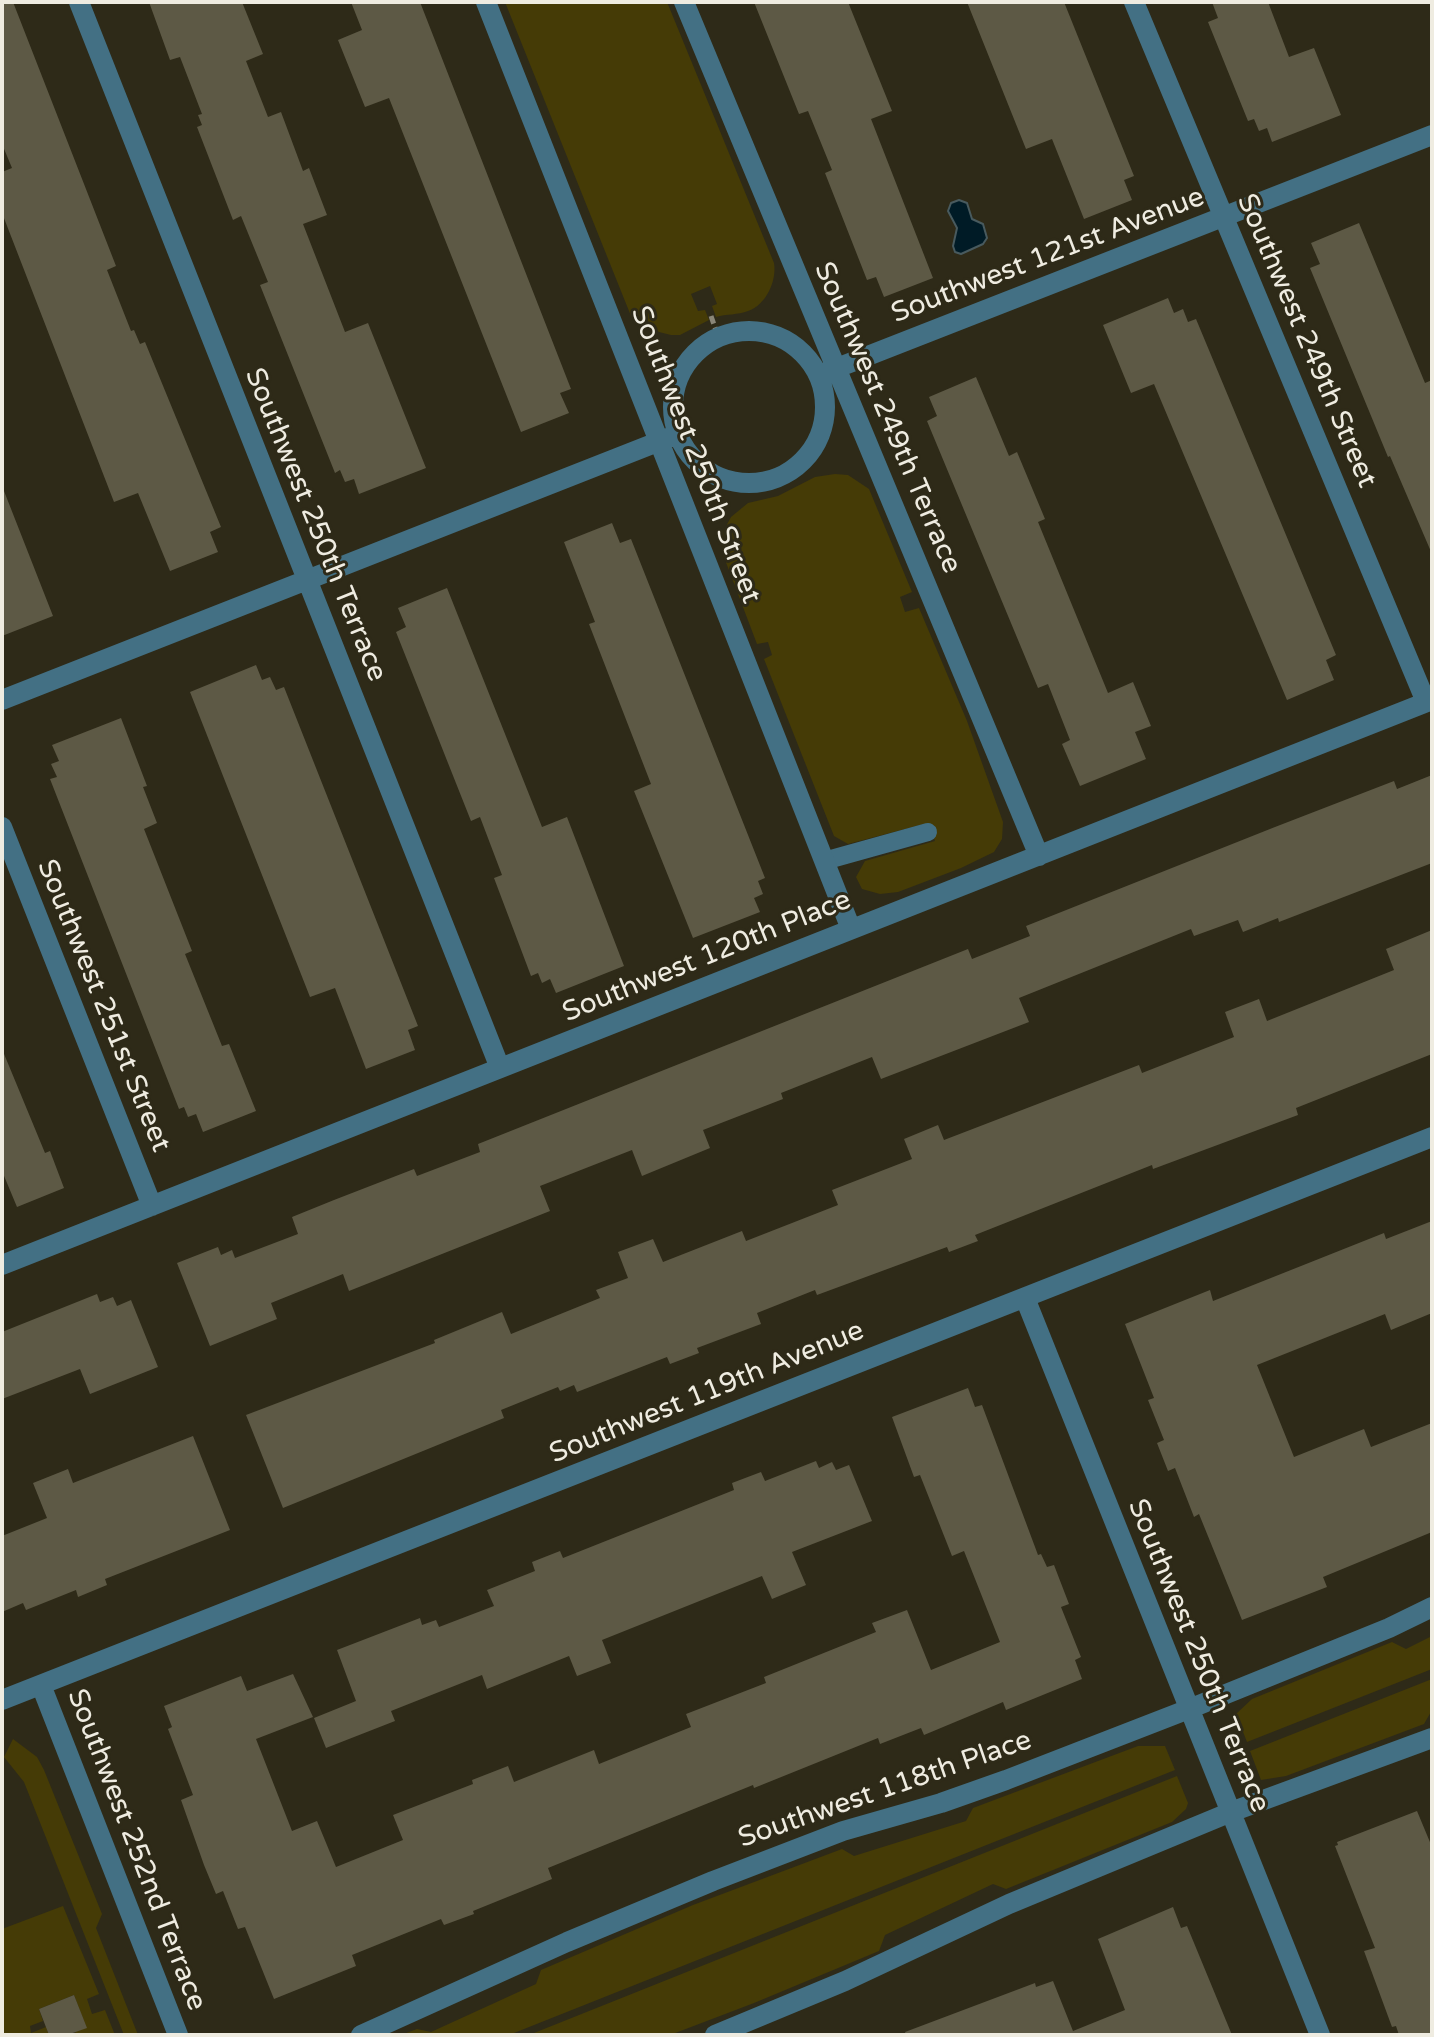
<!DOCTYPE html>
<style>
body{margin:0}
#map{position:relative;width:1434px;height:2037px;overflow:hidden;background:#2e2a18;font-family:"Varela Round",sans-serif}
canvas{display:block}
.frame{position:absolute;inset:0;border:4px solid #efece1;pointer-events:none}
</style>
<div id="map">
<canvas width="1434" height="2037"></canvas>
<div class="frame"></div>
</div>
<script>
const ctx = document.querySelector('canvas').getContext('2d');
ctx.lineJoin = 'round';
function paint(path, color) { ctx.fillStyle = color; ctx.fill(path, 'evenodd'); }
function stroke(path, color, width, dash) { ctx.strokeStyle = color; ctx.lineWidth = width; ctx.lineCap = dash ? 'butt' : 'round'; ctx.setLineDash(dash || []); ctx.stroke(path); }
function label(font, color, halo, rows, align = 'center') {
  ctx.font = font + ' "Varela Round",sans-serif'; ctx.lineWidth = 6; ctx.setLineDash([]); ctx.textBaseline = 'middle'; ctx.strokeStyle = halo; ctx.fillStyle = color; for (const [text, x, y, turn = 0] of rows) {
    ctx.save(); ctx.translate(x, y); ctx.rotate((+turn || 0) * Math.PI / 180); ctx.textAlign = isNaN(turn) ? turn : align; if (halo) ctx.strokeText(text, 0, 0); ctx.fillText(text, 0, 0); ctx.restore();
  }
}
const green = new Path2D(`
 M505,2H667L774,263C777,281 766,305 748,311C738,315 726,314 716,317L712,306L717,304L710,286L691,294L698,311L705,310L709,320L680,335H671L659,332L631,316Z
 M835,474L848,475L869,489L912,592L900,597L905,612L919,608L967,721L1003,822L1002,839L994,852L961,868L898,892L880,894L862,889L856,877L865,861L935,841L930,826L924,824L848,844L834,836L764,659L772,655L768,642L757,644L722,552L724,530L731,517L748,503L778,496L815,477Z
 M1432,1636V1669L1247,1742L1236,1714L1252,1699L1392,1642L1406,1649Z
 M1432,1679V1710L1424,1724L1286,1776L1261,1780L1250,1751Z
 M13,1739L37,1757L44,1770L102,1914L96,1928L138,2035H124L24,1782L4,1757Z
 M1138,1746H1165L1175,1770L509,2035H401L417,2029L431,2032L536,1984L541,1970L693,1905L842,1849L854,1856L966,1821L973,1808Z
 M1177,1776L1188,1803L1186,1809L1172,1822L1006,1889L993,1884L885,1935L879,1951L754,2003L670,2035H529Z
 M63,1906L99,1994L87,1999L92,2014L105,2010L115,2035H77L75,2032L86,2027L74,1995L39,2009L43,2021L30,2026L31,2033L46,2027L49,2035H2V1929Z`);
const water = new Path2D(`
 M959,200L967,203L972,219L983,224L987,238L983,244L961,254L955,252L953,246L957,228L948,211L951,203Z`);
const building = new Path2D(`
 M2,2H13L116,266L107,270L131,331L134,330L140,344L145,342L221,527L210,532L218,552L170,571L138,493L114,502L2,213V172L12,168L2,144Z
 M149,2H242L263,54L246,61L268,117L281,112L303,171L309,168L327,215L303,224L345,332L368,323L426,468L359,494L354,479L345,482L340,470L335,473L260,285L268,282L241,216L233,220L197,127L202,125L198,115L202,114L180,57L170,60Z
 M351,2H420L571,389L560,393L569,413L521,432L389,98L365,107L338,40L362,30Z
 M754,2H848L892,111L871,119L933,278L884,297L876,277L867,280L825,173L832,170L808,111L799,114Z
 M967,2H1064L1134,176L1124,180L1132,200L1084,219L1052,139L1026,149Z
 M1212,2H1268L1289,57L1314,48L1341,115L1272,142L1267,128L1259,131L1254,119L1248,121L1208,22L1218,18Z
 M1359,223L1425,383L1432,380V554L1390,456L1388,457L1310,268L1320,264L1311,243Z
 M1168,298L1174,313L1183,309L1188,322L1196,319L1336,655L1326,660L1334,680L1287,700L1154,384L1131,393L1103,325Z
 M976,377L1009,456L1017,452L1045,519L1038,522L1108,693L1133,682L1151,726L1135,732L1146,759L1080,786L1062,744L1070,740L1048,684L1038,688L927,421L937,416L929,397Z
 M4,491L53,616L2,636V492Z
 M612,523L620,543L631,539L765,878L758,881L763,894L754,898L760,912L693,938L634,791L651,784L589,624L595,622L564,542Z
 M447,588L542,827L567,817L624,966L556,993L550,979L542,983L538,973L531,976L494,878L502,875L480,817L471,821L396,632L406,627L398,608Z
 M256,665L262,680L270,677L276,690L284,687L418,1026L408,1030L415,1050L366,1069L335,988L310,997L190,692Z
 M121,718L147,786L143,787L157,823L144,829L192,951L185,954L222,1046L229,1044L256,1111L203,1132L196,1114L188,1117L184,1107L179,1109L50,779L57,777L51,764L59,761L52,745Z
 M1432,775V863L1279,922L1278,918L1243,932L1238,920L1194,936L1191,929L1019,998L1029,1022L881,1079L872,1057L781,1093L783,1099L703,1130L710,1148L642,1176L632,1150L540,1186L550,1211L349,1291L343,1274L271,1303L277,1319L210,1346L177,1263L218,1247L221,1255L232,1250L235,1258L298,1234L292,1217L334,1200L414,1169L417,1176L480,1152L478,1144L968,949L972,959L1030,936L1026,926L1275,827L1394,781L1397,789Z
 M1432,930V1054L1296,1108L1298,1115L1153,1169L1152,1165L975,1235L978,1241L949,1252L947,1247L817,1295L815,1290L757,1313L761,1324L697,1348L699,1353L670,1364L667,1357L577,1392L574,1385L560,1391L558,1387L501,1410L504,1418L283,1508L246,1415L435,1343L434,1340L502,1312L511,1334L600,1298L596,1290L628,1278L618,1252L653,1239L663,1262L742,1231L746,1241L838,1205L832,1190L912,1159L904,1139L938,1125L944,1140L1139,1065L1142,1073L1234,1037L1225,1012L1259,999L1267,1021L1394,970L1386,949Z
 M2,1049L45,1153L50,1151L64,1188L17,1207L2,1171Z
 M1432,1221V1313L1391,1330L1385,1314L1257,1365L1294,1457L1364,1429L1371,1447L1432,1423V1532L1323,1577L1327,1587L1242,1620L1199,1514L1194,1517L1175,1468L1168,1471L1157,1443L1164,1440L1148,1400L1154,1398L1125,1324L1210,1290L1213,1301L1384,1233L1386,1239Z
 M97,1294L100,1302L113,1297L117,1306L131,1300L158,1367L90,1394L80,1369L2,1399V1332Z
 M968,1388L975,1407L982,1405L1038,1555L1041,1554L1047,1567L1054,1565L1069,1604L1061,1607L1081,1657L1075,1660L1082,1679L1006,1710L1003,1702L924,1735L921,1728L880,1744L878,1738L754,1788L753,1785L548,1868L552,1879L473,1911L474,1914L444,1925L441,1919L352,1955L356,1966L274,1999L245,1927L238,1929L223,1891L216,1894L204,1865L181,1800L193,1795L168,1729L172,1727L164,1706L241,1676L247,1691L293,1674L313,1717L256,1739L292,1831L317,1821L336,1867L403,1840L393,1815L473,1784L472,1780L508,1766L514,1782L594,1750L599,1764L691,1727L686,1714L766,1683L764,1677L876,1632L872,1623L907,1610L931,1670L1000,1642L964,1551L952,1556L920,1475L914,1477L892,1417Z
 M193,1436L230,1530L105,1579L107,1585L78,1597L76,1590L26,1610L23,1603L2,1612V1536L47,1518L33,1483L68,1469L73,1483Z
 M816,1461L819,1468L832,1462L836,1470L849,1465L872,1521L792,1552L806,1585L772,1599L762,1576L602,1640L611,1663L577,1676L569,1656L487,1689L482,1675L391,1711L395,1721L326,1748L314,1718L356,1701L337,1650L420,1618L422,1625L436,1620L439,1627L494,1606L487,1590L535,1571L532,1562L560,1551L563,1558L734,1490L732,1483L761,1472L765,1481Z
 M1417,1811L1432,1847V2035H1399L1396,2026L1392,2027L1364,1951L1375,1948L1335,1846L1338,1845L1337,1842Z
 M1173,1907L1181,1928L1187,1926L1232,2035H906L905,2032L1035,1983L1036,1987L1053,1981L1073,2031L1125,2010L1098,1939Z
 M74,1995L87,2028L67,2035H49L39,2009Z`);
const path = new Path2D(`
 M711,316L718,336`);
const service = new Path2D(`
 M824,861L928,832`);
const minor = new Path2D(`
 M79,2L500,1068
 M486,2L851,929
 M684,2L1039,856
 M1134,2L1426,702
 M673 407a76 76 0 1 1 152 0a76 76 0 1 1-152 0Z
 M819,375L1432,135
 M2,700L678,434
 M2,827L152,1206
 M2,1265L1432,700
 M1025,1298L1320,2035
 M41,1685L178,2035
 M2,1700L1432,1137
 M361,2035L567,1942L713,1881L843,1831L941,1803L1006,1780L1189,1709L1389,1628L1432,1607
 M715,2035L845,1981L1009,1904L1231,1812L1432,1738`);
const streetNames = [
 ["Southwest 121st Avenue",1048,256,-21],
 ["Southwest 249th Street",1306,341,67],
 ["Southwest 249th Terrace",887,418,67],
 ["Southwest 250th Street",695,455,69],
 ["Southwest 250th Terrace",315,525,68],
 ["Southwest 120th Place",707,957,-22],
 ["Southwest 251st Street",103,1006,68],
 ["Southwest 119th Avenue",707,1393,-22],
 ["Southwest 250th Terrace",1198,1656,68],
 ["Southwest 118th Place",885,1790,-19],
 ["Southwest 252nd Terrace",136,1850,69]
];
paint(green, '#453b06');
paint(water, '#001b26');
stroke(water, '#485a5e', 2);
paint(building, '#5d5945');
stroke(path, '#8a8678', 5, [8, 4]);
stroke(service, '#437084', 18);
stroke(minor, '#437084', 20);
label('28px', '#efece1', '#2e2a18', streetNames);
</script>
